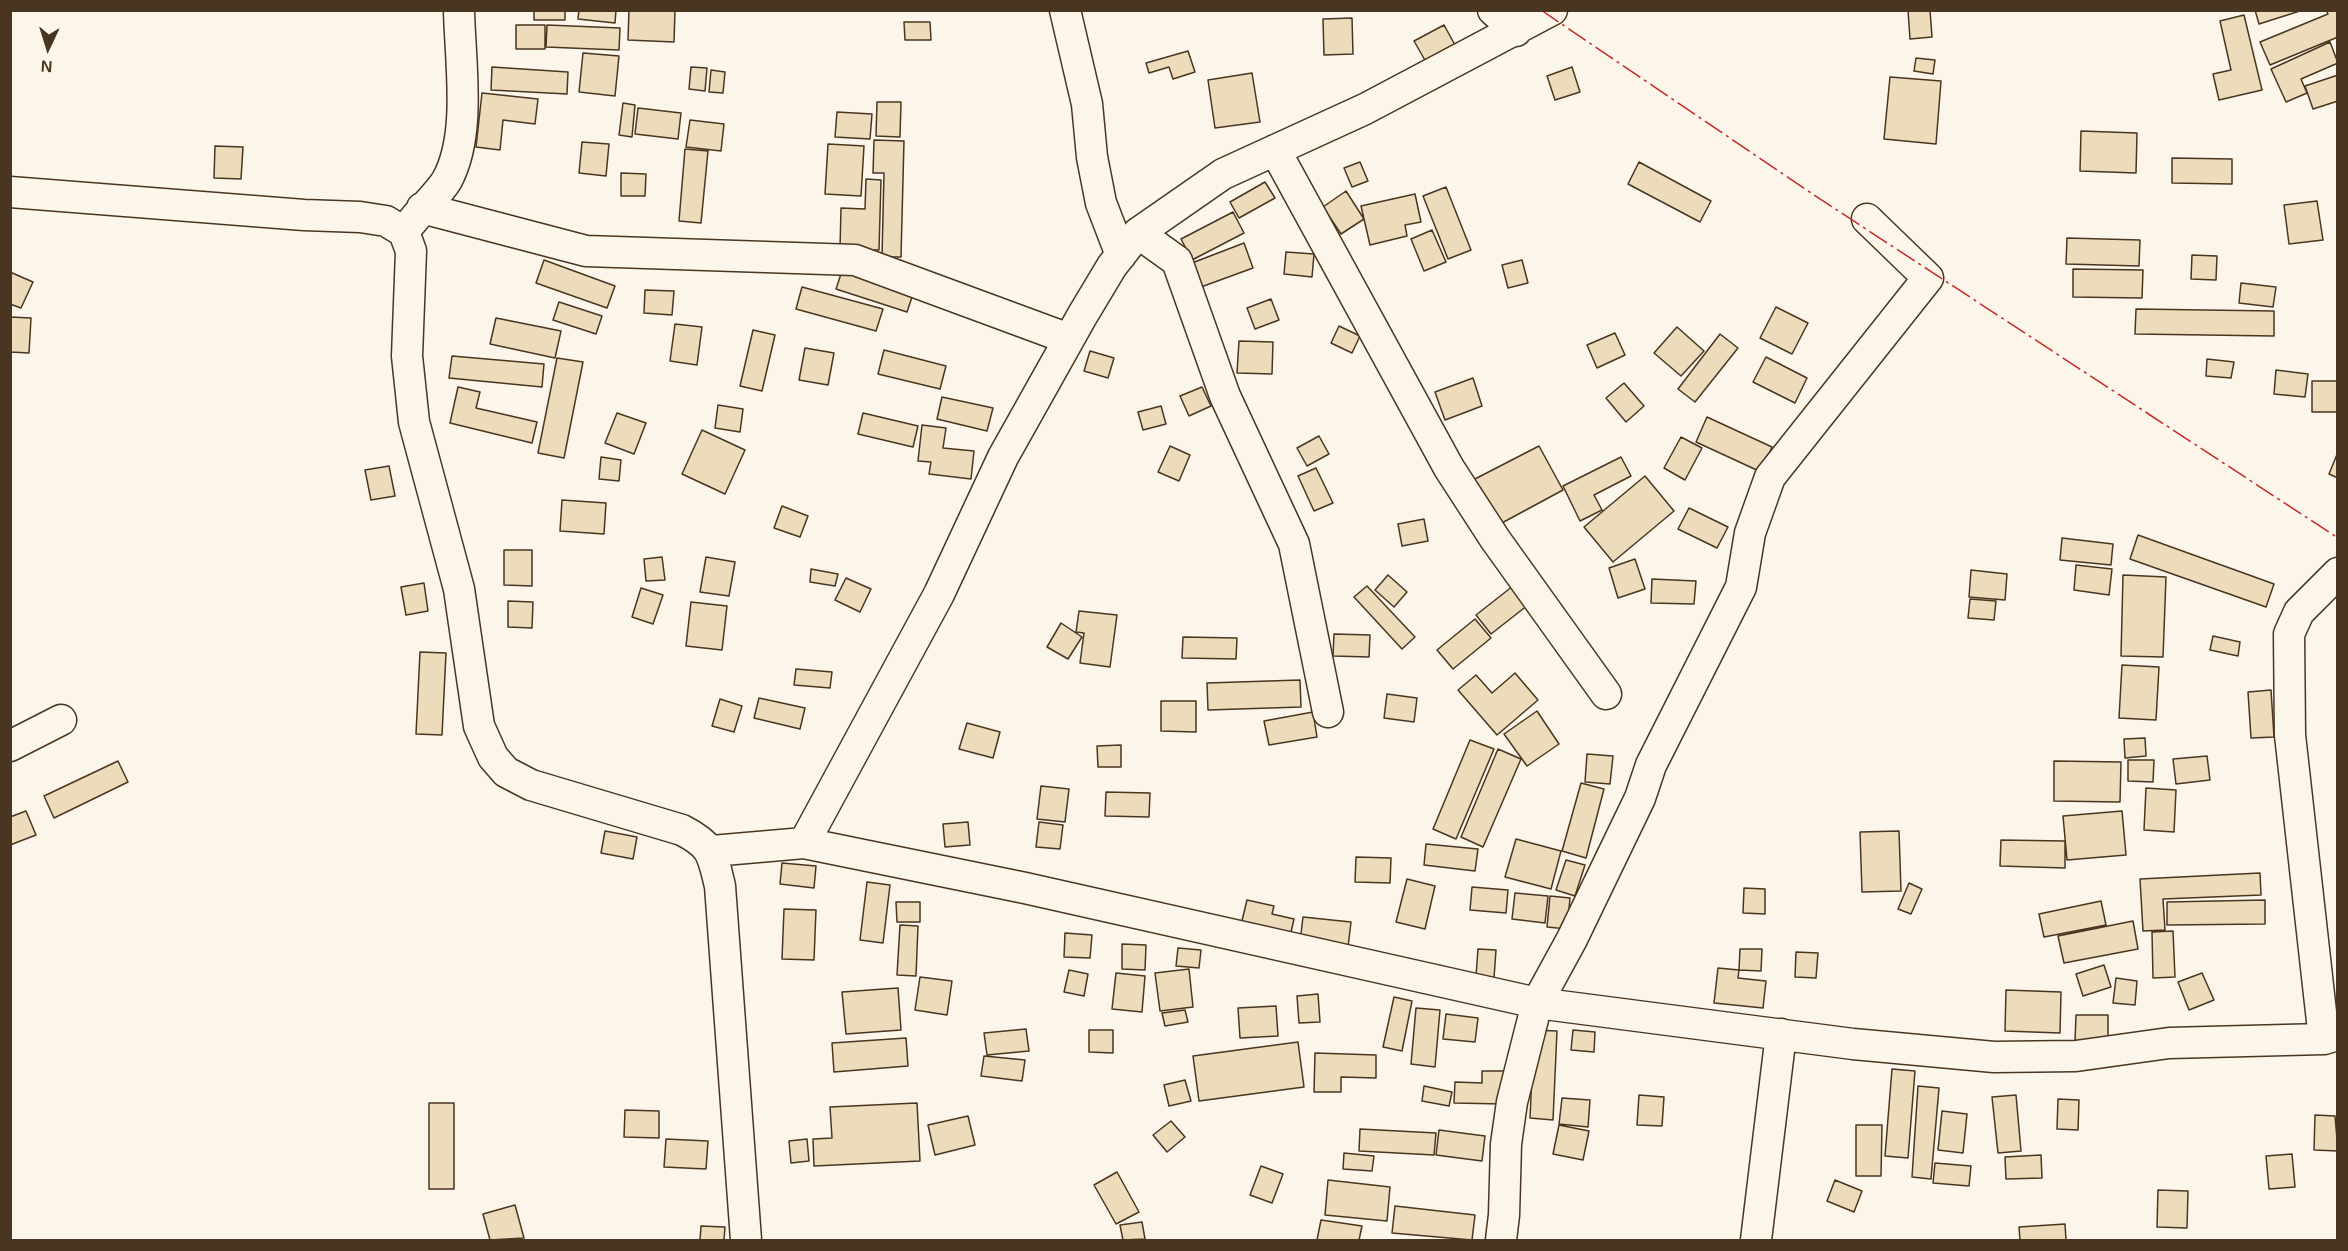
<!DOCTYPE html>
<style>
body{margin:0}
#map{position:relative;width:2348px;height:1251px;overflow:hidden;background:#fbf6e9;font-family:Arial,sans-serif}
canvas{display:block}
.frame{position:absolute;inset:0;border:12px solid #4a3520;pointer-events:none}
.north{position:absolute;left:18px;top:18px;width:60px;height:60px;-webkit-text-stroke:4px #fbf6e9;paint-order:stroke;rotate:184deg;font-size:16px;font-weight:700;line-height:24px;text-align:center;color:#4a3520}
.north::after{content:'';display:block;margin:auto;width:21px;height:27px;background:#4a3520;clip-path:polygon(50% 0,100% 100%,50% 72%,0 100%)}
</style>
<div id="map">
<canvas width="2348" height="1251"></canvas>
<div class="frame"></div>
<div class="north">N</div>
</div>
<script>
const ctx = document.querySelector('canvas').getContext('2d');
ctx.lineJoin = 'round';
function paint(path, color) { ctx.fillStyle = color; ctx.fill(path, 'evenodd'); }
function stroke(path, color, width, dash) { ctx.strokeStyle = color; ctx.lineWidth = width; ctx.lineCap = dash ? 'butt' : 'round'; ctx.setLineDash(dash || []); ctx.stroke(path); }
const building = new Path2D(`
 M534,10H565V20H534Z
 M579,10H616L615,23L578,19Z
 M629,10H675L674,42L628,40Z
 M1908,10H1930L1932,37L1910,39Z
 M2255,10H2303L2259,24Z
 M2326,10H2338V37L2270,65L2260,42L2328,14Z
 M2244,15L2262,90L2219,100L2213,74L2231,70L2220,21Z
 M1352,18L1353,54L1324,55L1323,19Z
 M904,22H930L931,40H905Z
 M516,25H545V49H516Z
 M547,25L620,28L619,50L546,47Z
 M1444,25L1455,45L1426,62L1414,41Z
 M2330,42L2338,63L2301,79L2307,93L2286,102L2271,69Z
 M1188,51L1195,72L1173,79L1169,67L1149,73L1146,63Z
 M583,53L619,56L615,96L579,92Z
 M1916,58L1935,60L1933,74L1914,71Z
 M492,67L568,72L567,94L491,90Z
 M691,67L707,68L705,91L689,89Z
 M1572,67L1580,92L1555,100L1547,76Z
 M711,70L725,72L723,93L709,92Z
 M1252,73L1260,122L1215,128L1208,80Z
 M2338,75V101L2313,109L2305,86Z
 M1890,77L1941,81L1936,144L1884,139Z
 M482,93L538,99L535,124L503,120L500,150L476,147Z
 M877,102H901L900,137L876,136Z
 M623,103L635,105L632,137L619,135Z
 M638,108L681,113L678,139L635,134Z
 M837,112L872,114L870,139L835,137Z
 M690,120L724,124L721,151L686,147Z
 M2081,131L2137,133L2136,173L2080,171Z
 M874,140L904,141L901,257H882L884,173H873Z
 M582,142L609,144L606,176L579,173Z
 M828,144L864,146L861,196L825,194Z
 M215,146L243,147L241,179L214,178Z
 M685,149L708,151L701,223L679,221Z
 M2172,158L2232,159V184L2172,183Z
 M1360,162L1368,181L1352,187L1344,168Z
 M1639,162L1711,201L1700,222L1628,184Z
 M621,173L646,174L645,196H621Z
 M866,179L881,180L879,250L840,249L841,208L865,209Z
 M1265,182L1275,198L1239,218L1230,202Z
 M1446,187L1471,250L1448,259L1423,196Z
 M1346,191L1364,219L1341,234L1323,207Z
 M1415,194L1421,222L1405,225L1407,236L1370,245L1361,206Z
 M2317,201L2323,240L2289,244L2284,205Z
 M1233,212L1244,233L1192,260L1181,239Z
 M1432,230L1446,262L1424,271L1411,239Z
 M2067,238L2140,240L2139,266L2066,264Z
 M1244,243L1253,268L1201,287L1192,263Z
 M1286,252L1314,254L1312,277L1284,274Z
 M2192,255L2217,256L2216,280L2191,279Z
 M544,260L615,286L607,308L536,283Z
 M1522,260L1528,283L1508,288L1502,265Z
 M843,268L914,291L907,312L836,289Z
 M2073,269L2143,270L2142,298L2073,297Z
 M10,272L33,282L21,308L10,304Z
 M2241,283L2276,287L2273,307L2239,303Z
 M802,287L883,309L876,331L796,309Z
 M645,290L674,291L672,315L644,313Z
 M1271,299L1279,320L1255,329L1247,308Z
 M559,302L602,316L596,334L553,320Z
 M1776,307L1808,323L1792,354L1760,338Z
 M2136,309L2274,311V336L2135,334Z
 M10,317L31,318L29,353L10,352Z
 M496,318L561,331L555,358L490,344Z
 M675,324L702,327L697,365L670,361Z
 M1339,326L1360,336L1352,353L1331,343Z
 M1677,327L1704,351L1681,376L1654,353Z
 M753,330L775,335L762,391L740,386Z
 M1615,333L1625,355L1597,368L1587,345Z
 M1720,334L1738,348L1695,402L1678,389Z
 M1239,341L1273,342L1272,374L1237,373Z
 M805,348L834,353L828,385L799,380Z
 M884,350L946,366L940,389L878,374Z
 M1090,351L1114,358L1108,378L1084,371Z
 M452,356L544,364L542,387L449,378Z
 M1766,357L1807,378L1795,403L1753,382Z
 M557,358L583,362L564,458L538,453Z
 M2207,359L2234,362L2231,378L2206,376Z
 M2276,370L2308,374L2305,397L2274,394Z
 M1473,378L1482,406L1445,420L1435,392Z
 M2312,381H2338V412H2312Z
 M1624,383L1644,406L1626,422L1606,398Z
 M458,387L480,392L476,408L537,422L532,443L450,423Z
 M1202,387L1211,406L1189,416L1180,396Z
 M942,397L993,408L987,431L937,419Z
 M718,405L743,409L740,432L715,428Z
 M1161,406L1166,424L1143,430L1138,412Z
 M617,413L646,423L634,454L605,443Z
 M863,413L918,426L913,447L858,434Z
 M1707,417L1772,447L1761,472L1696,442Z
 M922,425L946,428L943,448L974,451L971,479L929,474L931,462L918,461Z
 M702,430L745,450L725,494L682,474Z
 M1319,436L1329,454L1307,466L1297,448Z
 M1681,437L1702,448L1685,480L1664,468Z
 M1170,446L1190,455L1179,481L1158,472Z
 M1539,446L1563,490L1500,524L1473,480Z
 M2338,452V478L2329,474Z
 M601,457L621,460L619,481L599,479Z
 M1621,457L1631,476L1594,495L1602,510L1580,521L1563,486Z
 M389,466L395,496L371,500L365,470Z
 M1316,468L1333,503L1314,511L1298,476Z
 M1645,476L1674,511L1613,562L1584,527Z
 M562,500L606,503L604,534L560,531Z
 M782,506L808,516L800,537L774,528Z
 M1689,508L1728,527L1717,548L1678,529Z
 M1424,519L1428,541L1402,546L1398,524Z
 M2138,535L2274,584L2266,607L2130,559Z
 M2062,538L2113,544L2111,565L2060,560Z
 M504,550H532V586L504,585Z
 M662,557L665,580L646,581L644,559Z
 M706,557L735,562L729,596L700,592Z
 M1635,559L1645,589L1618,598L1609,568Z
 M2076,565L2112,569L2109,595L2074,590Z
 M811,569L838,574L835,586L810,582Z
 M1971,570L2007,574L2005,600L1969,597Z
 M1388,575L1407,592L1394,607L1375,590Z
 M2123,575L2166,577L2163,657L2121,656Z
 M846,578L871,589L860,612L835,600Z
 M1652,579L1696,581L1694,604L1651,603Z
 M424,583L428,611L406,615L401,587Z
 M1367,586L1415,637L1402,649L1354,597Z
 M1513,586L1528,605L1491,634L1476,615Z
 M641,588L663,595L653,624L632,617Z
 M1970,599L1996,601L1994,620L1968,618Z
 M508,601L533,602L532,628L508,627Z
 M691,602L727,606L722,650L686,646Z
 M1079,611L1117,615L1110,667L1080,663L1084,633L1076,632Z
 M1475,619L1491,638L1453,669L1437,650Z
 M1061,623L1082,637L1068,659L1047,647Z
 M1334,634L1370,635L1369,657L1333,656Z
 M2213,636L2240,642L2238,656L2210,650Z
 M1183,637L1237,638L1236,659L1182,658Z
 M420,652L446,653L442,735L416,734Z
 M2122,665L2159,667L2156,720L2119,718Z
 M796,669L832,672L830,688L794,685Z
 M1515,673L1538,700L1497,735L1458,690L1476,675L1492,693Z
 M1300,680L1301,707L1208,710L1207,683Z
 M2271,690L2274,737L2251,738L2248,692Z
 M1387,694L1417,698L1414,722L1384,718Z
 M759,698L805,708L800,729L754,718Z
 M720,699L742,706L734,732L712,726Z
 M1161,701H1196V732L1161,731Z
 M1537,711L1559,744L1527,766L1504,734Z
 M1313,712L1317,737L1269,745L1264,721Z
 M967,723L1000,732L993,758L959,749Z
 M2145,738L2146,756L2125,758L2124,739Z
 M1470,740L1494,749L1456,839L1433,829Z
 M1121,745V767H1098L1097,746Z
 M1498,749L1521,759L1483,847L1461,837Z
 M1587,754L1613,756L1610,784L1585,782Z
 M2207,756L2210,780L2176,784L2173,759Z
 M2128,760H2154L2153,782L2128,781Z
 M118,761L128,782L54,818L44,796Z
 M2054,761L2121,762L2120,802L2054,801Z
 M1581,783L1604,789L1586,858L1562,851Z
 M1041,786L1069,789L1065,822L1037,819Z
 M2146,788L2176,790L2174,832L2144,830Z
 M1106,792L1150,793L1149,817L1105,816Z
 M26,811L36,835L10,845V817Z
 M2122,811L2126,855L2067,860L2063,816Z
 M968,822L970,845L945,847L943,824Z
 M1039,822L1063,825L1060,849L1036,847Z
 M605,831L637,837L633,859L601,853Z
 M1899,831L1901,891L1862,892L1860,832Z
 M1516,839L1561,851L1551,889L1505,877Z
 M2001,840L2065,841V868L2000,866Z
 M1426,844L1478,849L1475,871L1424,865Z
 M1356,857L1391,858L1390,883L1355,882Z
 M1566,860L1585,865L1575,896L1556,890Z
 M782,863L816,866L814,888L780,884Z
 M2260,873L2261,895L2163,899L2165,930L2143,931L2140,879Z
 M1407,879L1435,886L1425,929L1396,922Z
 M867,882L890,885L883,943L860,940Z
 M1909,883L1922,889L1911,914L1898,909Z
 M1472,887L1508,890L1506,913L1470,910Z
 M1744,888L1765,889V914L1743,913Z
 M1515,893L1548,896L1545,923L1512,919Z
 M1550,896L1570,898L1567,929L1547,927Z
 M1247,900L1274,906L1272,914L1294,919L1289,941L1240,929Z
 M2265,900V924L2167,925V902Z
 M2101,901L2106,925L2044,937L2039,914Z
 M896,902H920V922H897Z
 M784,909L816,910L814,960L782,959Z
 M1303,917L1351,922L1348,947L1300,942Z
 M2133,921L2138,949L2064,963L2058,936Z
 M900,925L918,926L916,976L897,975Z
 M2173,931L2175,977L2153,978L2152,932Z
 M1065,933L1092,935L1090,958L1064,957Z
 M1122,944L1146,945L1145,970L1122,969Z
 M1178,948L1201,950L1199,968L1176,966Z
 M1478,949L1496,950L1494,978L1476,976Z
 M1740,949H1762L1761,971L1739,970Z
 M1796,952L1818,953L1816,978L1795,977Z
 M2104,965L2111,987L2083,996L2076,974Z
 M1718,968L1739,970L1738,978L1766,981L1763,1008L1714,1003Z
 M1189,969L1193,1007L1160,1011L1155,973Z
 M1069,970L1088,974L1084,996L1064,992Z
 M1116,973L1145,976L1142,1012L1112,1009Z
 M2202,973L2214,1000L2189,1010L2178,982Z
 M920,977L952,981L947,1015L915,1010Z
 M2116,978L2137,981L2135,1005L2113,1003Z
 M898,988L901,1030L846,1034L842,992Z
 M2006,990L2061,992L2060,1033L2005,1031Z
 M1318,994L1320,1022L1299,1023L1297,996Z
 M1394,997L1412,1001L1402,1051L1383,1047Z
 M1276,1006L1278,1036L1240,1038L1238,1008Z
 M1416,1008L1440,1010L1435,1067L1411,1064Z
 M1185,1010L1188,1022L1165,1026L1162,1013Z
 M1446,1014L1478,1018L1475,1042L1443,1039Z
 M2076,1015H2108V1042L2075,1041Z
 M1026,1029L1029,1051L987,1055L984,1033Z
 M1089,1030H1113V1053L1089,1052Z
 M1534,1030L1557,1031L1553,1120L1530,1118Z
 M1573,1030L1595,1032L1594,1052L1571,1050Z
 M906,1038L908,1066L834,1072L832,1043Z
 M1298,1042L1304,1087L1199,1101L1193,1056Z
 M1315,1053L1376,1055V1078L1341,1077V1092H1314Z
 M984,1056L1025,1060L1022,1081L981,1076Z
 M1892,1069L1915,1071L1908,1158L1885,1156Z
 M1482,1071H1504L1503,1104L1454,1103L1455,1082L1482,1083Z
 M1185,1080L1191,1101L1169,1106L1164,1085Z
 M1424,1086L1452,1092L1449,1106L1422,1101Z
 M1918,1086L1939,1088L1931,1179L1912,1177Z
 M1639,1095L1664,1097L1662,1126L1637,1125Z
 M2016,1095L2021,1151L1998,1153L1992,1097Z
 M1562,1098L1590,1100L1588,1127L1559,1124Z
 M2058,1099L2079,1100L2078,1130L2057,1129Z
 M429,1103H454V1189H429Z
 M917,1103L920,1161L814,1166L813,1139L832,1138L830,1107Z
 M625,1110L659,1111V1138L624,1137Z
 M1942,1111L1967,1114L1963,1153L1938,1150Z
 M2315,1115L2335,1116L2338,1151L2314,1150Z
 M968,1116L975,1145L935,1155L928,1125Z
 M1171,1121L1185,1137L1167,1152L1153,1135Z
 M1559,1125L1589,1131L1583,1160L1553,1154Z
 M1856,1125H1882L1881,1176H1856Z
 M1360,1129L1436,1133L1434,1155L1359,1151Z
 M1439,1130L1485,1136L1482,1161L1436,1155Z
 M666,1139L708,1141L706,1169L664,1167Z
 M807,1139L809,1161L791,1163L789,1141Z
 M1344,1153L1374,1156L1372,1171L1343,1169Z
 M2292,1154L2295,1187L2269,1189L2266,1156Z
 M2041,1155L2042,1178L2006,1179L2005,1157Z
 M1935,1163L1971,1166L1969,1186L1933,1183Z
 M1261,1166L1283,1174L1272,1203L1250,1195Z
 M1117,1172L1139,1212L1116,1224L1094,1185Z
 M1328,1180L1390,1187L1387,1221L1325,1215Z
 M1835,1180L1862,1191L1854,1212L1827,1201Z
 M2158,1190L2188,1191L2187,1228L2157,1227Z
 M515,1205L524,1238L490,1240L483,1214Z
 M1395,1206L1475,1215L1472,1240L1392,1233Z
 M1321,1220L1362,1226L1359,1240H1317Z
 M1142,1222L1145,1239L1123,1240L1120,1225Z
 M2065,1224L2066,1240H2020L2019,1227Z
 M701,1226L725,1227L724,1240H700Z`);
const minor = new Path2D(`
 M1065,10L1087,104L1092,157L1101,203L1121,255
 M1493,10L1516,31
 M1275,150L1449,468L1495,539L1606,694
 M10,192L304,215L360,217L386,221L404,232L411,251L407,356L414,422L459,589L479,726L493,757L506,772L531,785L682,830C713,846 712,854 720,886L746,1240
 M422,208L586,251L855,260L1069,339
 M411,223C422,208 438,195 447,180C472,134 460,62 459,10
 M1138,233L1177,261L1225,396L1294,544L1328,712
 M10,746L61,720
 M804,843L939,594L1003,457L1082,316L1112,266L1138,233L1223,174L1365,109L1552,10
 M712,851L804,843L1025,888L1537,1003L1853,1044L1994,1057L2076,1056L2169,1043L2324,1039L2338,1035
 M2324,1039L2290,735L2289,634L2299,612L2338,573
 M1501,1240L1504,1215L1506,1144L1512,1102L1537,1003L1572,939L1640,798L1651,765L1741,587L1750,533L1770,477L1928,278L1867,219
 M1756,1240L1781,1034`);
const power = new Path2D(`
 M1541,10L1814,195L2338,538`);
paint(building, '#ecdcbc');
stroke(building, '#4a3520', 1.5);
stroke(minor, '#4a3520', 33);
stroke(minor, '#fbf6e9', 30);
stroke(power, '#c62828', 1.5, [21, 4.5, 3, 4.5]);
</script>
